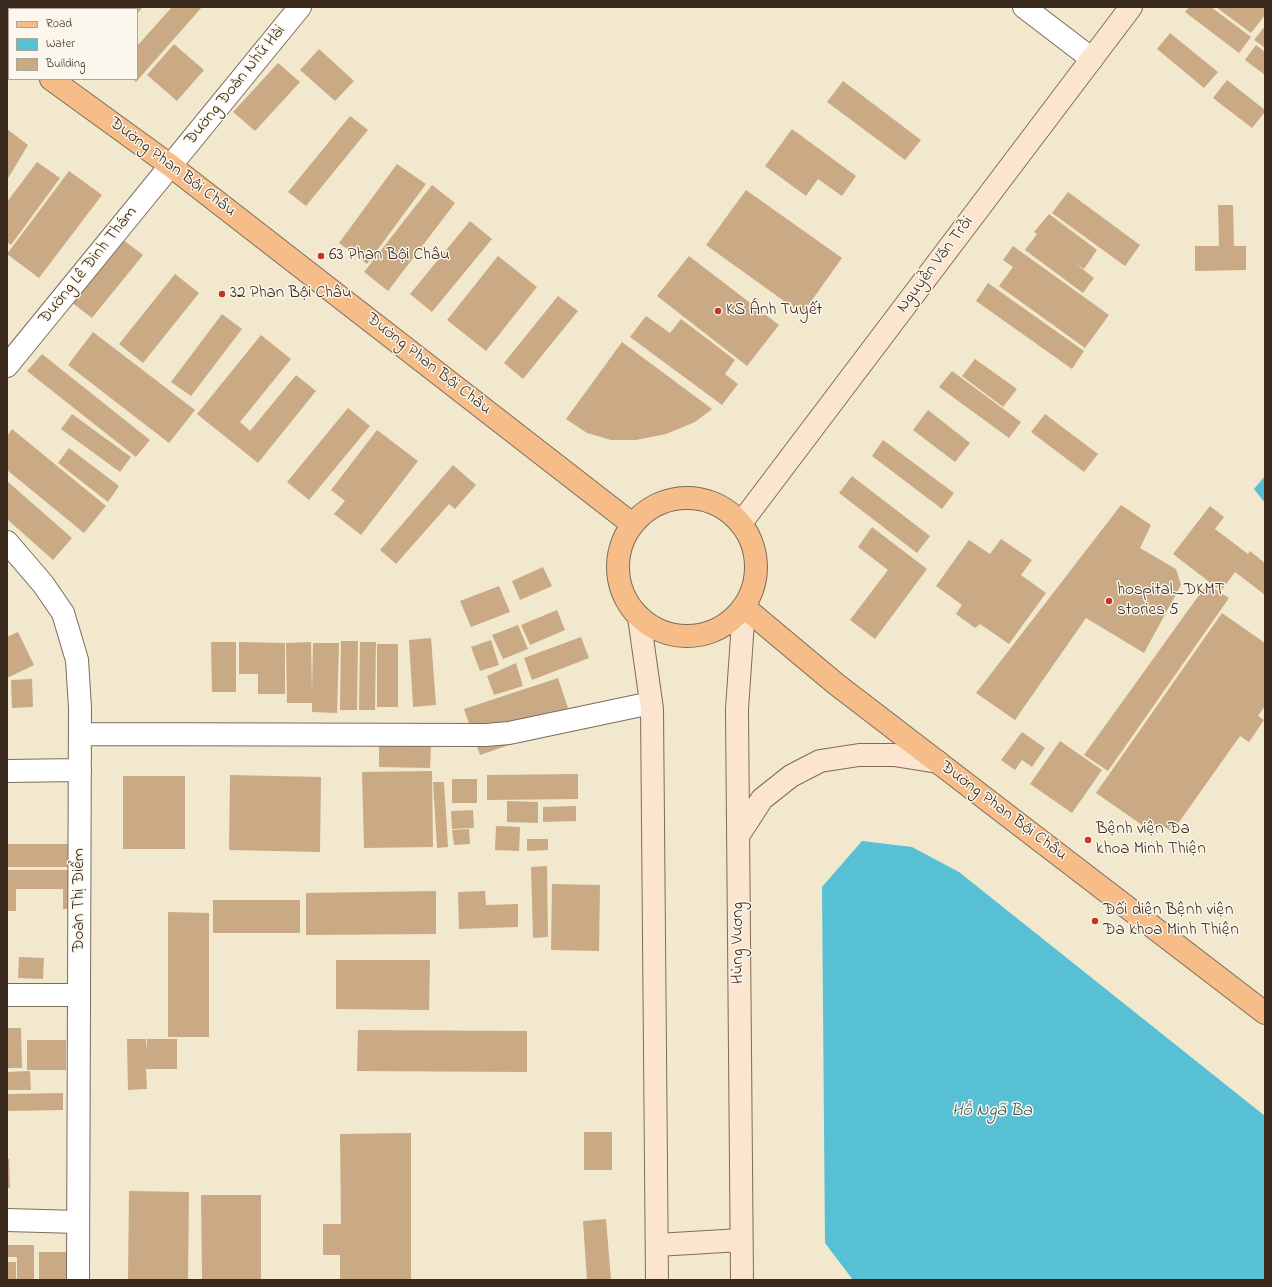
<!DOCTYPE html>
<meta charset="utf-8">
<style>
body{margin:0}
#map{position:relative;width:1272px;height:1287px;overflow:hidden;background:#f2e8ce;font-family:"Indie Flower",sans-serif}
canvas{display:block}
.frame{position:absolute;inset:0;border:8px solid #3b2a1e;pointer-events:none}
.legend{position:absolute;left:8px;top:8px;width:130px;height:72px;box-sizing:border-box;background:#fbf7ec;border:1px solid #aea59a;margin:0;padding:5px 7px;list-style:none;font-size:12px;color:#3b2a1e}
.legend li{display:flex;align-items:center;gap:8px;height:20px}
.legend b{width:20px;border:1px solid #aea59a}
</style>
<div id="map">
<canvas width="1272" height="1287"></canvas>
<div class="frame"></div>
<ul class="legend">
<li><b style="height:5px;background:#f7bd88"></b>Road</li>
<li><b style="height:11px;background:#58c0d5"></b>Water</li>
<li><b style="height:11px;background:#c9aa85"></b>Building</li>
</ul>
</div>
<script>
const ctx = document.querySelector('canvas').getContext('2d');
ctx.lineJoin = 'round';
function paint(path, color) { ctx.fillStyle = color; ctx.fill(path, 'evenodd'); }
function stroke(path, color, width, dash) { ctx.strokeStyle = color; ctx.lineWidth = width; ctx.lineCap = dash ? 'butt' : 'round'; ctx.setLineDash(dash || []); ctx.stroke(path); }
function label(font, color, halo, rows, align = 'center') {
  ctx.font = font + ' "Indie Flower",sans-serif'; ctx.lineWidth = 3; ctx.setLineDash([]); ctx.textBaseline = 'middle'; ctx.strokeStyle = halo; ctx.fillStyle = color; for (const [text, x, y, turn = 0] of rows) {
    ctx.save(); ctx.translate(x, y); ctx.rotate((+turn || 0) * Math.PI / 180); ctx.textAlign = isNaN(turn) ? turn : align; if (halo) ctx.strokeText(text, 0, 0); ctx.fillText(text, 0, 0); ctx.restore();
  }
}
const water = new Path2D(`
 M1265,476V503L1254,489Z
 M862,841L912,847L959,872L1265,1116V1280H853L825,1243L822,887Z`);
const building = new Path2D(`
 M29,7H64L62,9H31Z
 M84,7H143L137,14V9H83Z
 M172,7H202L136,82L133,79H137V46Z
 M1189,7H1211L1251,37L1239,53L1185,12Z
 M1216,7H1265V15L1251,33Z
 M1265,26V48L1254,40Z
 M1170,33L1218,72L1204,88L1157,49Z
 M174,44L204,70L177,101L147,75Z
 M1256,45L1265,52V75L1245,60Z
 M319,49L354,81L335,101L300,70Z
 M278,63L300,82L255,131L233,112Z
 M1227,80L1265,110V112L1252,128L1213,98Z
 M843,81L921,140L905,160L827,102Z
 M350,116L368,130L306,206L288,192Z
 M7,129L28,145L7,180Z
 M792,129L856,176L842,196L818,179L806,196L765,166Z
 M37,162L60,178L11,245L7,242V202Z
 M397,164L426,184L367,264L339,243Z
 M69,171L102,195L39,278L7,254Z
 M432,185L455,203L388,291L364,272Z
 M746,190L842,258L802,314L706,245Z
 M1068,192L1140,245L1125,266L1052,213Z
 M1218,205H1233L1234,246H1246V270L1195,271V246H1219Z
 M1049,214L1097,250L1084,269L1076,264L1094,278L1083,293L1025,250L1037,234L1034,232Z
 M470,221L492,239L432,312L410,294Z
 M122,239L143,255L92,318L71,302Z
 M1013,246L1109,315L1085,348L999,286L1013,267L1003,260Z
 M498,256L537,287L486,351L447,320Z
 M689,256L779,325L747,366L657,296Z
 M175,274L199,293L143,363L119,344Z
 M988,283L1084,351L1072,369L976,301Z
 M558,296L578,311L523,379L504,363Z
 M222,314L242,329L191,396L171,382Z
 M646,316L670,333L681,319L735,360L725,374L738,384L722,405L630,337Z
 M93,332L195,410L169,443L68,365Z
 M261,335L291,359L240,422L250,431L296,375L316,391L258,463L197,414Z
 M622,342L712,409L695,422L666,434L636,440H611L587,433L566,419Z
 M42,354L150,440L136,457L27,371Z
 M975,359L1017,389L1003,407L962,376Z
 M952,371L1021,422L1009,438L939,387Z
 M348,408L370,426L309,500L287,482Z
 M928,410L970,443L955,462L913,430Z
 M72,414L131,457L120,472L61,429Z
 M1045,414L1098,454L1084,472L1031,432Z
 M12,429L106,506L84,533L7,470V436Z
 M377,430L418,461L361,535L334,514L345,501L331,490Z
 M883,440L954,493L942,509L872,456Z
 M69,448L119,486L108,502L58,463Z
 M453,465L476,485L455,509L449,504L396,564L380,550Z
 M852,476L930,536L917,553L839,493Z
 M7,481L72,538L53,560L7,519Z
 M1121,505L1151,525L1140,548L1176,569L1181,585L1144,653L1086,618L1015,720L976,693Z
 M1210,506L1224,517L1215,529L1248,554L1250,551L1265,563V595L1235,572L1221,591L1173,554Z
 M872,527L927,569L875,639L850,620L888,570L858,547Z
 M1001,539L1032,560L1021,575L1046,593L1009,644L980,624L975,628L956,614L962,605L936,586L969,540L990,554Z
 M543,567L552,586L520,600L512,581Z
 M1207,584L1229,598L1108,771L1084,755Z
 M499,586L510,612L471,627L460,601Z
 M557,610L565,630L530,645L521,625Z
 M1222,613L1265,643V706L1258,716L1264,720L1249,742L1240,736L1172,832L1162,825L1155,834L1096,793Z
 M518,625L528,649L503,659L492,635Z
 M18,632L34,665L7,678V637Z
 M581,637L589,658L532,680L524,658Z
 M431,638L436,705L413,707L409,640Z
 M491,640L499,665L480,671L471,647Z
 M341,641H358L357,710H340Z
 M211,642H236V692H212Z
 M239,642L285,643V694H258V674H239Z
 M311,642L312,692L313,643H339L337,713L312,712V703H287L286,643Z
 M360,642H376L375,710H359Z
 M377,644H398V707H377Z
 M516,663L523,686L494,695L487,676Z
 M558,678L573,723L480,755L464,709Z
 M32,679L33,707L12,708L11,680Z
 M1022,732L1045,748L1032,767L1022,760L1015,770L1001,760Z
 M1060,741L1102,770L1072,813L1030,784Z
 M379,745L431,746L430,768L379,767Z
 M432,771L433,847L364,848L362,772Z
 M578,774V799L487,800V775Z
 M230,775L321,777L320,852L229,850Z
 M123,776H185V849H123Z
 M452,779H477V803H452Z
 M433,782H444L448,847L437,848Z
 M507,801L538,802V823L507,822Z
 M576,806V821L543,822V807Z
 M473,810L474,828L452,829L451,811Z
 M496,826L520,827L519,851L495,850Z
 M469,829L470,844L454,845L452,830Z
 M527,839H548V850L527,851Z
 M7,844H72V867H7Z
 M547,866L548,937L533,938L531,867Z
 M7,870H76V909H63V889H16V911H7Z
 M552,884L600,885L599,951L551,950Z
 M436,891V934L306,935V893Z
 M485,891L486,905L518,904V927L459,929L458,892Z
 M213,900H300V933H213Z
 M168,912L209,913V1037H168Z
 M19,957L44,958L43,979L18,978Z
 M336,960H430L429,1010L336,1009Z
 M7,1028H21L22,1068H7Z
 M358,1030L527,1031V1072L357,1071Z
 M127,1039H146V1053L147,1039H177V1069H146L147,1089L128,1090Z
 M27,1040H66V1070H27Z
 M30,1071L31,1090H7V1072Z
 M63,1093V1110L7,1111V1094Z
 M584,1132H612V1170H584Z
 M411,1133V1280H340V1255H323V1224H341L340,1134Z
 M7,1159H9L10,1188H7Z
 M129,1191L189,1192L188,1280H128Z
 M201,1195H261V1280H202Z
 M606,1219L611,1280H587L583,1221Z
 M7,1245H34V1280H17V1257H7Z
 M39,1252H74V1280H39Z
 M7,1262H16V1280H7Z`);
const street = new Path2D(`
 M1024,7L1092,59
 M7,366L300,7
 M7,542L43,584L63,613L77,660L80,708L78,1280
 M80,734L486,735L509,733L651,703
 M7,771L80,770
 M7,995H79
 M7,1220L78,1222`);
const secondary = new Path2D(`
 M741,523L1131,7
 M639,617L652,709L657,1280
 M738,836L762,799L791,776L820,761L859,755H894L938,762
 M657,1245L741,1240
 M742,1280L737,709L744,607`);
const primary = new Path2D(`
 M7,47L9,49
 M51,79L171,166L632,524
 M618 567a69 69 0 1 1 138 0a69 69 0 1 1-138 0Z
 M744,607L836,684L1265,1013`);
const markers = [
 [321,256,4,"#c8321e"],
 [222,294,4,"#c8321e"],
 [718,311,4,"#c8321e"],
 [1109,601,4,"#c8321e"],
 [1088,840,4,"#c8321e"],
 [1095,921,4,"#c8321e"]
];
const streetNames = [
 ["Đường Đoàn Nhữ Hài",236,86,-51],
 ["Đường Phan Bội Châu",172,168,37],
 ["Nguyễn Văn Trỗi",936,265,-53],
 ["Đường Lê Đình Thám",89,266,-51],
 ["Đường Phan Bội Châu",428,365,38],
 ["Đường Phan Bội Châu",1003,812,37],
 ["Đoàn Thị Điểm",80,900,-90],
 ["Hùng Vương",739,943,-90]
];
const poiNames = [
 ["63 Phan Bội Châu",329,256],
 ["32 Phan Bội Châu",230,294],
 ["KS Ánh Tuyết",726,311],
 ["hospital_DKMT",1117,591],
 ["stories 5",1117,611],
 ["Bệnh viện Đa",1096,830],
 ["khoa Minh Thiện",1096,850],
 ["Đối diện Bệnh viện",1103,911],
 ["Đa khoa Minh Thiện",1103,931]
];
const waterNames = [
 ["Hồ Ngã Ba",992,1112]
];
paint(water, '#58c0d5');
paint(building, '#c9aa85');
stroke(street, '#7b6c5c', 24);
stroke(secondary, '#7b6c5c', 24);
stroke(primary, '#7b6c5c', 24);
stroke(street, '#fff', 22);
stroke(secondary, '#fce5cf', 22);
stroke(primary, '#f7bd88', 22);
for (const [x, y, r, color] of markers) { const dot = new Path2D(); dot.arc(x, y, r, 0, 2 * Math.PI); ctx.fillStyle = color; ctx.fill(dot); stroke(dot, '#fbf7ec', 1.5); }
label('17px', '#3b2a1e', '#fbf7ec', streetNames);
label('17px', '#3b2a1e', '#fbf7ec', poiNames, 'left');
label('italic 18px', '#455e5e', '#fbf7ec', waterNames);
</script>
